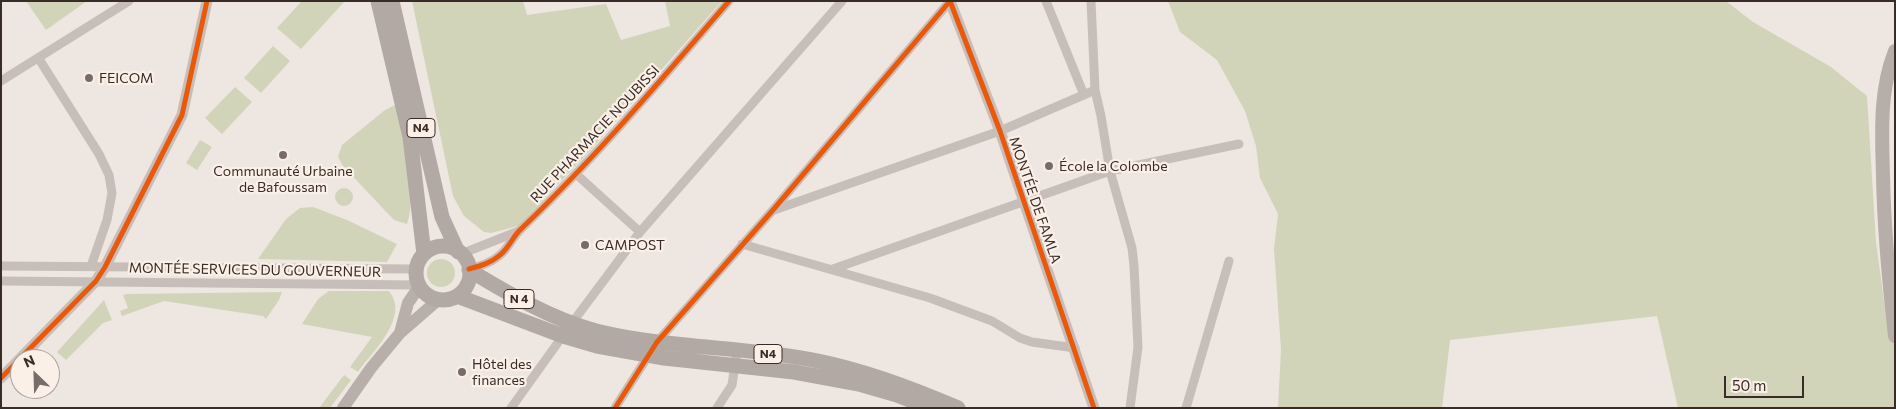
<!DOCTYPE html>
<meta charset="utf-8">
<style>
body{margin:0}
#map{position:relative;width:1896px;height:409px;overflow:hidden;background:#eee6e1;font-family:Commissioner,sans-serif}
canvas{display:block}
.frame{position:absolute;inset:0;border:2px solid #392b27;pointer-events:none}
.north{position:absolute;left:10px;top:349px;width:50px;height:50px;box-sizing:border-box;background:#fbf0e8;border:1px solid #ada19b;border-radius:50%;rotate:336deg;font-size:14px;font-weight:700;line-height:20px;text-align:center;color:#392b27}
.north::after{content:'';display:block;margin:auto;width:18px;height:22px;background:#786c68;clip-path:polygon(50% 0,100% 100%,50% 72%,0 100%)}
.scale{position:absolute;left:1724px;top:376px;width:80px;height:22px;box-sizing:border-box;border:2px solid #392b27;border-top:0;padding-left:6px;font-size:15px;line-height:18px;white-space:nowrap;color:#392b27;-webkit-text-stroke:4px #fbf0e8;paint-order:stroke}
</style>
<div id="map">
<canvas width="1896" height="409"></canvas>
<div class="frame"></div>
<div class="north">N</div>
<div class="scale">50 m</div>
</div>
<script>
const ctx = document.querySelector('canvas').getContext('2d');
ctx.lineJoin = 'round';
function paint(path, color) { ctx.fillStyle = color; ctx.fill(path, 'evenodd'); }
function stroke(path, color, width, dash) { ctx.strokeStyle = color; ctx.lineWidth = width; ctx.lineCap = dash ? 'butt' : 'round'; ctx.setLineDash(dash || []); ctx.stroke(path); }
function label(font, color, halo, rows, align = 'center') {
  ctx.font = font + ' Commissioner,sans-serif'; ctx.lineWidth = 4.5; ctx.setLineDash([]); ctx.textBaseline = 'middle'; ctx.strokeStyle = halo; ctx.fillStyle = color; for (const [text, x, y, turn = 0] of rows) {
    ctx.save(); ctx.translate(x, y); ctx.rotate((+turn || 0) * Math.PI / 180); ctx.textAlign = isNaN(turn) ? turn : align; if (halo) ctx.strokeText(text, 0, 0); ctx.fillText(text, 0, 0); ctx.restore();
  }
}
const green = new Path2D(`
 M26,1H87L46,30Z
 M302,1H345L301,49L277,28Z
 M412,1H523L527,15L606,4L621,40L670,26L665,1H722L589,152L518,226L491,233L484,232L464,216L453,196Z
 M1168,1H1726L1753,22L1831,67L1867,96L1876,242L1889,338H1895V408H1678L1657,316L1450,340L1442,408H1278L1281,349L1274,249L1278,214L1260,178L1256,146L1245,111L1217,60L1180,32Z
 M273,46L290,61L261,93L244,78Z
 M235,87L252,102L222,134L205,118Z
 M397,104C403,138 418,193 407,224L394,220L343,166L338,157L342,145L385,110Z
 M200,140L212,147L197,170L186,163Z
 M335 197a9 9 0 1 1 18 0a9 9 0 1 1-18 0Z
 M313,207L347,220L397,244L387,262L258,259L286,219L300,208Z
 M427 273a14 14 0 1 1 28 0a14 14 0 1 1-28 0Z
 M329,291H389C410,317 373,351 358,372L350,367L372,337L302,324L318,299Z
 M282,292L279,300L266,319L263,316L164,301L122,316L120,311L128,308L123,295L127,294Z
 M104,300L112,320L103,323L66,360L57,352Z
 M344,375L351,380L330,408H319Z`);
const minor = new Path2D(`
 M1046,1L1084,95
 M1091,1L1095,90L1101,116L1110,171L1132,248L1134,266L1138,347L1130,408
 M39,59L99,154L109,175L112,193L107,220L91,266
 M1,81L129,1
 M576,174L640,232
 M774,210L1000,131L1095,90
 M742,244L930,298L992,321L1020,338L1032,342L1075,348
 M461,254L519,231
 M1,266L416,269
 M469,269C480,266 491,263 500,255C509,248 513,236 521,229C595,158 662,79 729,1
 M833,269L1110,171L1239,144
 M1,281L418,285
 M511,408L572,323L640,232L842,1
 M615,408L657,342L773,210L950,1
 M717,408L732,385L737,351
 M1186,408L1229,261`);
const tertiary = new Path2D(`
 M950,1L1000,131L1094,408
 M1,378L96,281L105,267L182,115L207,1`);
const secondary = new Path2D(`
 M400,333L408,303L419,287
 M343,408L371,368L400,333L438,300`);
const primary = new Path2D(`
 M1895,51C1879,91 1882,135 1883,176C1884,230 1889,282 1895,336`);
const trunk = new Path2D(`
 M378,1L410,137L424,254
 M392,1L442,217L458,252
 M416 273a27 27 0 1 1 54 0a27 27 0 1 1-54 0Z
 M469,270C509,294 551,319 596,331C669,349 745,346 818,361C867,371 912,388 958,408
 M457,296L563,336L597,346L664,358L794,372L859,384L897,395L930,408`);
const cycleway = new Path2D(`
 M950,1L1000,131L1094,408
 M469,269C480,266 491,263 500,255C509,248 513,236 521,229C595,158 662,79 729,1
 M1,378L96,281L105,267L182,115L207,1
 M615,408L657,342L773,210L950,1`);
const markers = [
 [89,78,5,"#786c68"],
 [283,155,5,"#786c68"],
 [1049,166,5,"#786c68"],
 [585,245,5,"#786c68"],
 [462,372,5,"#786c68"]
];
const shields = [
 [421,128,28],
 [519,299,30],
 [768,354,28]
];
const shieldNames = [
 ["N4",421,128],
 ["N 4",519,299],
 ["N4",768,354]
];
const poiNames = [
 ["FEICOM",99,78],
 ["École la Colombe",1059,166],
 ["Communauté Urbaine",283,171,"center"],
 ["de Bafoussam",283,187,"center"],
 ["CAMPOST",595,245],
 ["Hôtel des",472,364],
 ["finances",472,380]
];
const streetNames = [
 ["RUE PHARMACIE NOUBISSI",595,134,-47],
 ["MONTÉE DE FAMLA",1035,200,71],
 ["MONTÉE SERVICES DU GOUVERNEUR",255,270,1]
];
paint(green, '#d2d4b9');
stroke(minor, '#c8beb9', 9);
stroke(tertiary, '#c8beb9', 11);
stroke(secondary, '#b8aeaa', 12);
stroke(primary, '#b7ada9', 14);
stroke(trunk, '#b2a9a4', 15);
stroke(cycleway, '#e8590c', 5);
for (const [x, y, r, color] of markers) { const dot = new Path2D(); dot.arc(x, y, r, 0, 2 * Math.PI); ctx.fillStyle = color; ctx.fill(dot); stroke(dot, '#fbf0e8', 2); }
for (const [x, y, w] of shields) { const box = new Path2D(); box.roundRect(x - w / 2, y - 9.5, w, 19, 4); ctx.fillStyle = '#fbf0e8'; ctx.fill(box); stroke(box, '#392b27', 1); }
label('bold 12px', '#392b27', null, shieldNames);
label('14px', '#392b27', '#fbf0e8', poiNames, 'left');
label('14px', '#392b27', '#fbf0e8', streetNames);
</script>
